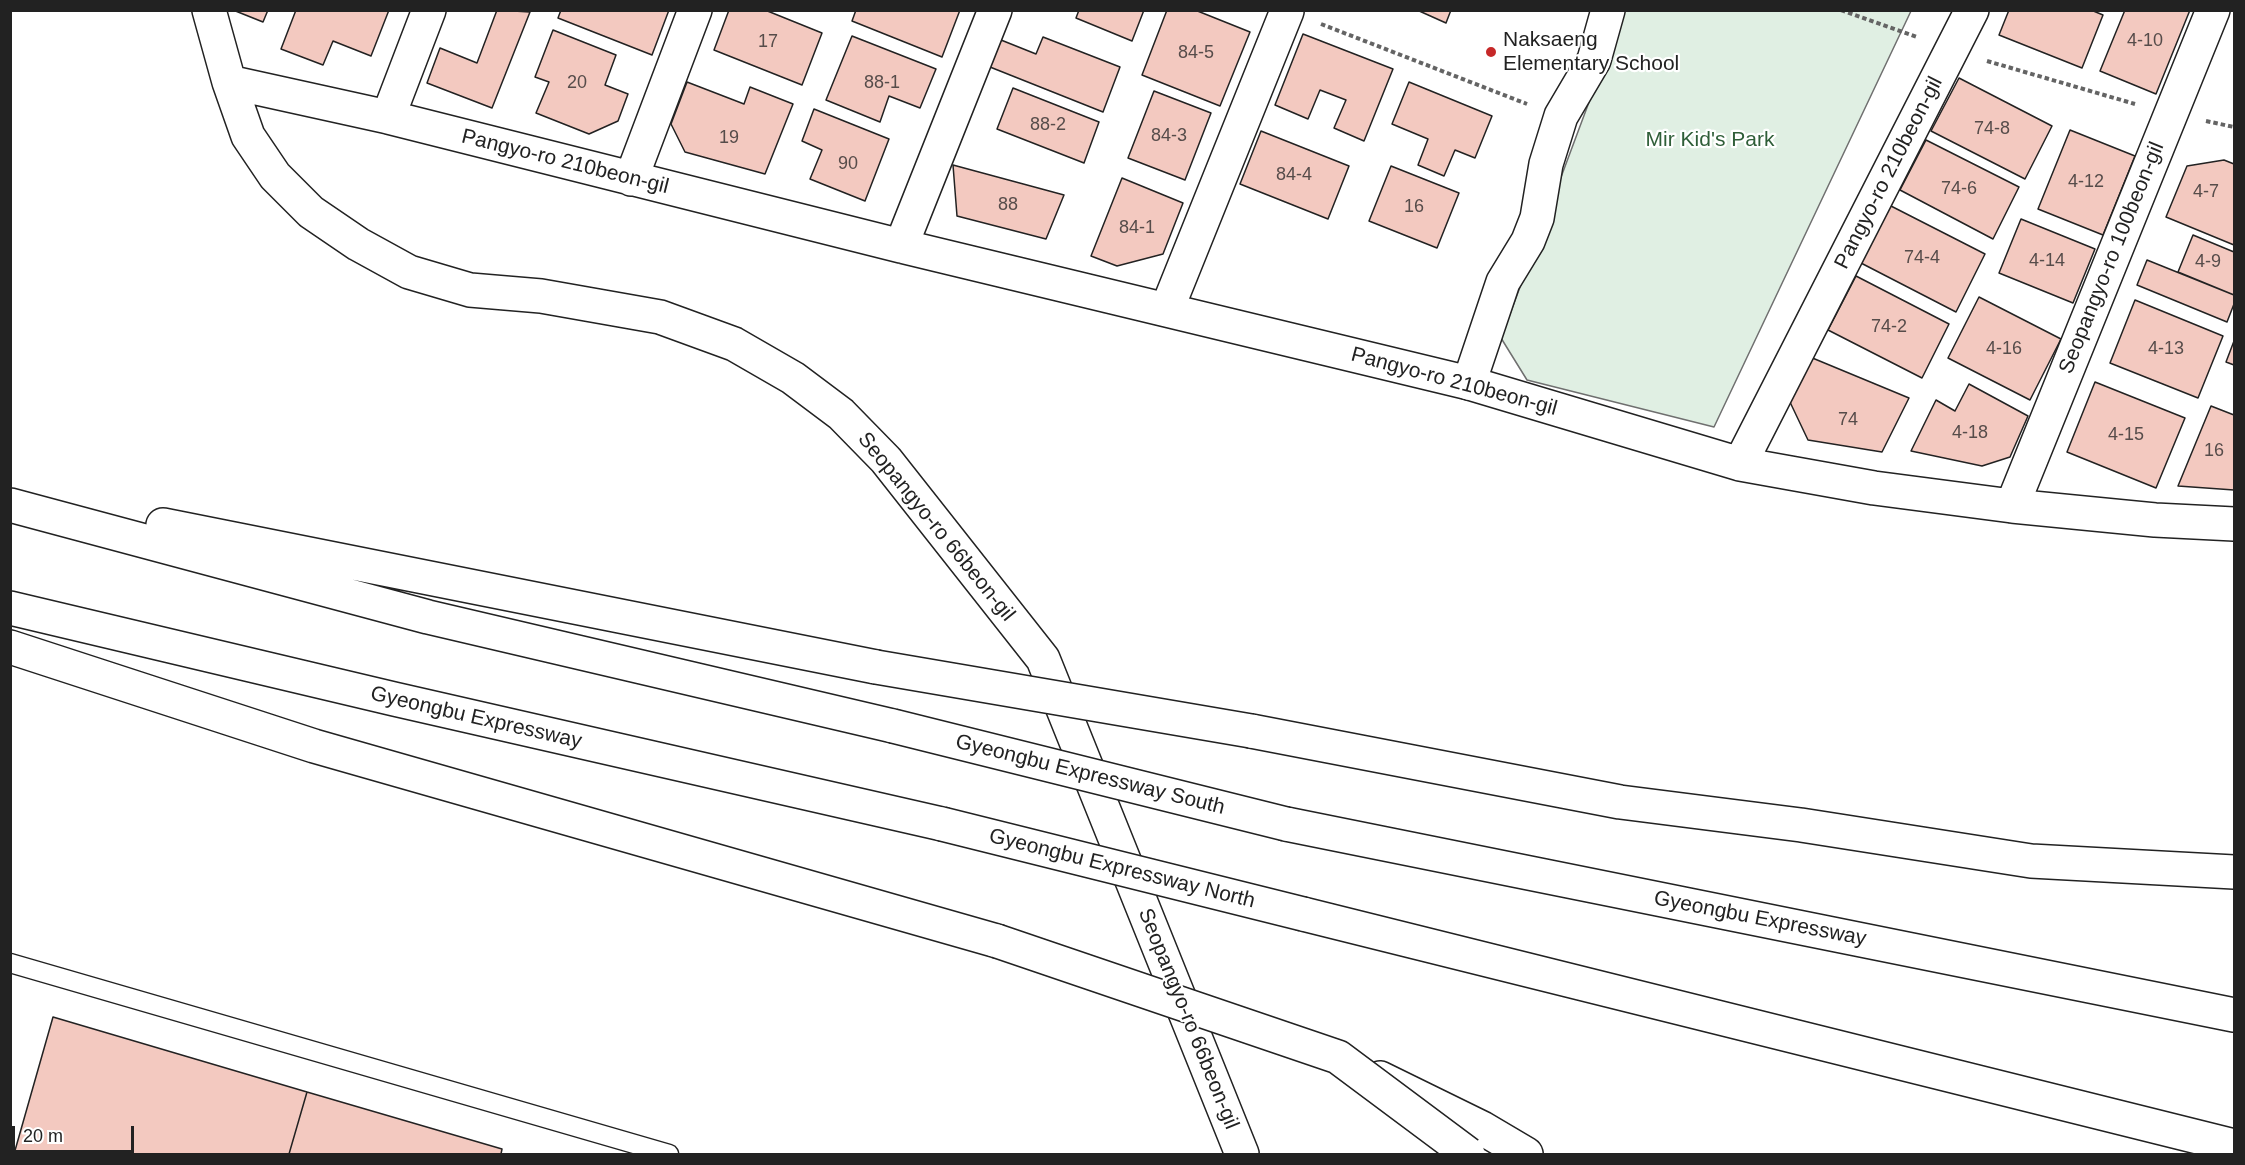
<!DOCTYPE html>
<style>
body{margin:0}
#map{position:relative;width:2245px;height:1165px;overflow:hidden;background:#fff;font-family:Helvetica,sans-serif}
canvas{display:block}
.frame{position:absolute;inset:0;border:12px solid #222;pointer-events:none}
.scale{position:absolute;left:12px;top:1126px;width:122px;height:27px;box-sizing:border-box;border:3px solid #222;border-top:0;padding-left:8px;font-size:18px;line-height:21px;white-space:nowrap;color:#222;-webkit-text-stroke:4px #fff;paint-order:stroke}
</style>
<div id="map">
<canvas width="2245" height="1165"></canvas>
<div class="frame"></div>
<div class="scale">20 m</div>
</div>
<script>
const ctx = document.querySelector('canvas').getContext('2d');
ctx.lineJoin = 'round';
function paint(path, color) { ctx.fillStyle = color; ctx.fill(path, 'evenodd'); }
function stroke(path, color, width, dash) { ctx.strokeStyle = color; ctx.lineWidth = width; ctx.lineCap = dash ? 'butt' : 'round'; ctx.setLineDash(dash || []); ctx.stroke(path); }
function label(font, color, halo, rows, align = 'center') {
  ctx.font = font + ' Helvetica,sans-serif'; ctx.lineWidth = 4.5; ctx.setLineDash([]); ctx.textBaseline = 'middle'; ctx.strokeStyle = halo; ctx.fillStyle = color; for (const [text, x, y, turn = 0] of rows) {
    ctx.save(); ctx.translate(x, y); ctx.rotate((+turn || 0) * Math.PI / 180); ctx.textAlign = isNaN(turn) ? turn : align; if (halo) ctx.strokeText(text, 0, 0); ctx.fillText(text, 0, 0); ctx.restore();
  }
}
const green = new Path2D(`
 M1623,11H1911L1714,427L1527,380L1501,338Z`);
const building = new Path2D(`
 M233,10H268L263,22Z
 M296,10H389L371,56L333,41L323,65L281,49Z
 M497,10L530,12L492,108L427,83L440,48L477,63Z
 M561,10H669L652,55L558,18Z
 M729,10H765L822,33L802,85L714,50Z
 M856,10H960L942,57L852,21Z
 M1079,10H1144L1132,41L1076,18Z
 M1167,10H1195L1250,32L1220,106L1142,75Z
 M1417,10H1451L1446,23Z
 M2009,10H2091L2103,15L2082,68L1999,35Z
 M2125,10H2190L2156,94L2100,71Z
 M553,30L616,55L605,85L628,94L618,121L589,134L536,113L549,82L535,77Z
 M1303,34L1393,69L1364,141L1334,128L1346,100L1320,90L1308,119L1275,105Z
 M852,36L936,69L920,108L889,96L880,122L826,100Z
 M1043,37L1120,67L1103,112L990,67L1001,40L1036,54Z
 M1959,78L2052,126L2025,179L1931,131Z
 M687,82L744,104L750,87L793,104L765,174L685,152L671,124Z
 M1409,82L1492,116L1475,158L1455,150L1444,176L1418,165L1428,139L1392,124Z
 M1013,88L1099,122L1084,163L997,129Z
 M1154,91L1211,113L1185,180L1128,158Z
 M814,109L889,139L865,201L810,179L822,150L802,141Z
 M2070,130L2135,156L2103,235L2038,209Z
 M1261,131L1349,166L1328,219L1240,184Z
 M1926,140L2019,187L1993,239L1900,190Z
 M2224,160L2234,164V245L2166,217L2187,166Z
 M953,165L1064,195L1046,239L957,216Z
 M1391,166L1459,193L1437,248L1369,221Z
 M1122,178L1183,203L1163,254L1117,266L1091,256Z
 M1889,205L1985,254L1956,312L1859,262Z
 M2021,219L2095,249L2073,303L1999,273Z
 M2193,235L2234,252V295L2178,272Z
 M2147,260L2234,295V304L2227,322L2137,285Z
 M1856,276L1949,324L1922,378L1828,330Z
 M1979,297L2061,339L2030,400L1948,358Z
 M2135,300L2223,336L2198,398L2110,363Z
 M2234,341V365L2226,362Z
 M1810,357L1909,398L1882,452L1808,440L1789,400Z
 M2095,382L2185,418L2156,488L2067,452Z
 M1969,384L2028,416L2010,457L1982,466L1911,451L1936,400L1955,411Z
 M2211,406L2234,415V490L2178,486Z
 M53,1017L307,1092L289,1154H14Z
 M307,1092L502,1149L501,1154H289Z`);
const path = new Path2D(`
 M1841,10L1917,37
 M1321,24L1527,104
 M1987,61L2135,104
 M2206,121L2234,127`);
const service = new Path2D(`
 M10,963L669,1154`);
const minor = new Path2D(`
 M209,10L229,82L248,136L275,176L311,212L358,244L409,272L470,290L541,296L660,317L734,344L793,378L841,414L886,460L1043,659L1242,1154
 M229,82L388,117L901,246L1469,383L1740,464L1874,488L2012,506L2155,520L2234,524
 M388,117L429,10
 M631,179L695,10
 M901,246L995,10
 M1167,309L1287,11L1285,10
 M1740,464L1972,10
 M2012,506L2213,10`);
const tertiary = new Path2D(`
 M1469,383L1503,282L1528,241L1537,218L1546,164L1561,116L1594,60L1608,10`);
const motorway = new Path2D(`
 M10,505L428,617L893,726
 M163,525L876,667
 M10,608L394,699L942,824
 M10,647L314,746L997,941
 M1251,731L1620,802L1801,825L2031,861L2234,872
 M1286,824L2234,1015
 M1303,914L2234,1146
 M1380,1078L1482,1128L1526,1154`);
const motorwayBridge = new Path2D(`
 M876,667L1251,731
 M893,726L1286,824
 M942,824L1303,914
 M997,941L1338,1057L1468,1154`);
const markers = [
 [1491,52,6,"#c62828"]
];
const numberNames = [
 ["4-10",2145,41],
 ["17",768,42],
 ["84-5",1196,53],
 ["20",577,83],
 ["88-1",882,83],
 ["88-2",1048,125],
 ["74-8",1992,129],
 ["84-3",1169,136],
 ["19",729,138],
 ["90",848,164],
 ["84-4",1294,175],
 ["4-12",2086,182],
 ["74-6",1959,189],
 ["4-7",2206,192],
 ["88",1008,205],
 ["16",1414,207],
 ["84-1",1137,228],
 ["74-4",1922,258],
 ["4-14",2047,261],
 ["4-9",2208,262],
 ["74-2",1889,327],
 ["4-16",2004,349],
 ["4-13",2166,349],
 ["74",1848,420],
 ["4-18",1970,433],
 ["4-15",2126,435],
 ["16",2214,451]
];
const poiNames = [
 ["Naksaeng",1503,40],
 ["Elementary School",1503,64]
];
const parkNames = [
 ["Mir Kid's Park",1710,140]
];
const streetNames = [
 ["Pangyo-ro 210beon-gil",565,162,14],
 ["Pangyo-ro 210beon-gil",1889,173,-63],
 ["Seopangyo-ro 100beon-gil",2112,258,-68],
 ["Pangyo-ro 210beon-gil",1454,382,15],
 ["Seopangyo-ro 66beon-gil",936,527,51],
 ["Gyeongbu Expressway",476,718,13],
 ["Gyeongbu Expressway South",1090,775,14],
 ["Gyeongbu Expressway North",1122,869,14],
 ["Gyeongbu Expressway",1760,919,11],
 ["Seopangyo-ro 66beon-gil",1188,1019,68]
];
paint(green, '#e0efe3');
stroke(green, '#6f6f6f', 1.5);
paint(building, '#f3c9c0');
stroke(building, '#222', 1.5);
stroke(service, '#222', 21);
stroke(minor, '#222', 36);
stroke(tertiary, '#222', 36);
stroke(motorway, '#222', 36);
stroke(path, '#646464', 4, [4.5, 3]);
stroke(service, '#fff', 18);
stroke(minor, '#fff', 33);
stroke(tertiary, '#fff', 33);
stroke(motorway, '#fff', 33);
stroke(motorwayBridge, '#222', 36, []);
stroke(motorwayBridge, '#fff', 33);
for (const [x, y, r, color] of markers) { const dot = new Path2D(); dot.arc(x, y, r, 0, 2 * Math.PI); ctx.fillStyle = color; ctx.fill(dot); stroke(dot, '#fff', 2); }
label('18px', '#564c4a', null, numberNames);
label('21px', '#222', '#fff', poiNames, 'left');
label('21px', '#2f5e38', '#fff', parkNames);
label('21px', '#222', '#fff', streetNames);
</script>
